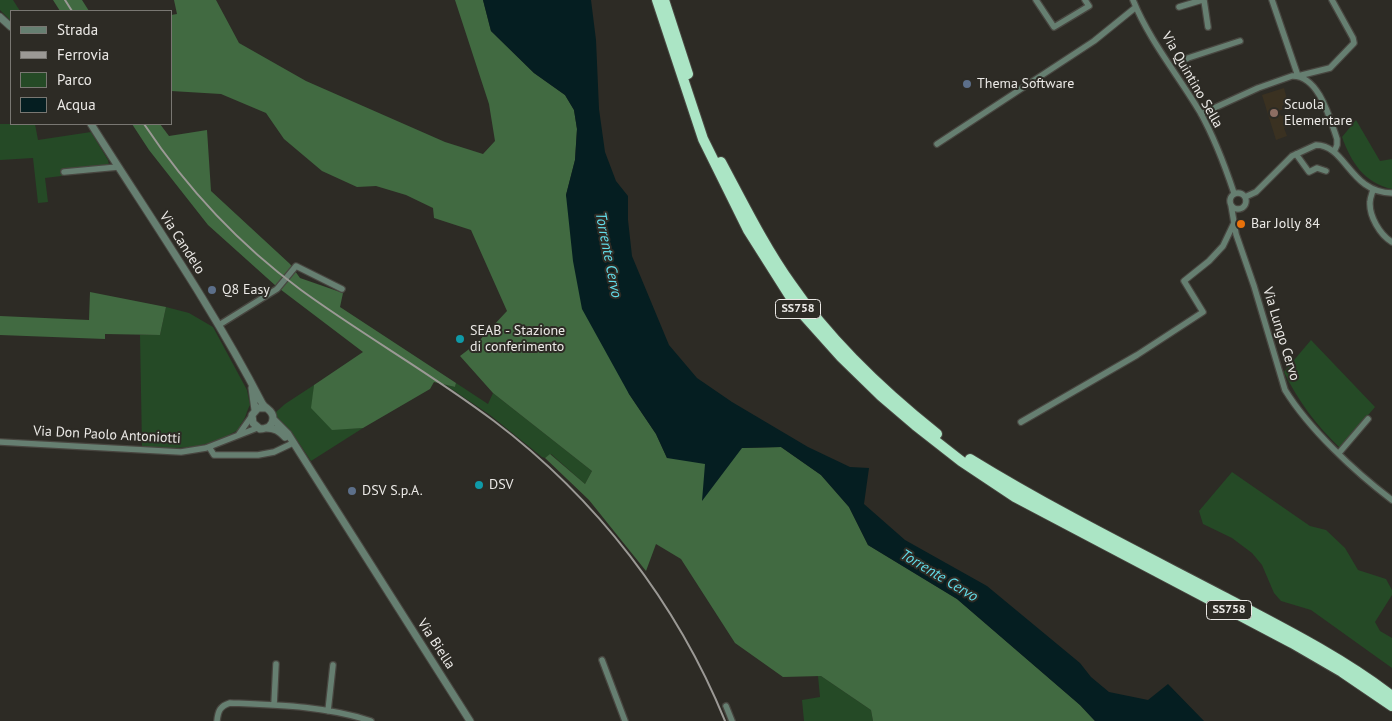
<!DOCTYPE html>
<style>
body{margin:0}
#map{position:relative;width:1392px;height:721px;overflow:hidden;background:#2d2b25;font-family:"PT Sans",sans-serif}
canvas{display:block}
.legend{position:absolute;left:10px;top:10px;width:162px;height:115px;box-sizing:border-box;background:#2d2b25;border:1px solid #797772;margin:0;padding:6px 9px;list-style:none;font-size:15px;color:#ebe9e6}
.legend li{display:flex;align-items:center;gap:10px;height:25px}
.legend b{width:25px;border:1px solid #797772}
</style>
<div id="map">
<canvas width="1392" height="721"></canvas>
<ul class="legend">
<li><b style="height:6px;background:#667f71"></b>Strada</li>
<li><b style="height:6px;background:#9b9995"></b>Ferrovia</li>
<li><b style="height:14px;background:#254a26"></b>Parco</li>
<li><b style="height:14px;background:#051e21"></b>Acqua</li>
</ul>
</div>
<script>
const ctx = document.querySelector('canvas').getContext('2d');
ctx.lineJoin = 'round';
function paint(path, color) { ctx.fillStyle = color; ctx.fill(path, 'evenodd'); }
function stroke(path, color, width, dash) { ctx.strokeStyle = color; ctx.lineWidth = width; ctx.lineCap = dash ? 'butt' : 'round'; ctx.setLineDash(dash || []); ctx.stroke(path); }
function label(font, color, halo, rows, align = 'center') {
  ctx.font = font + ' "PT Sans",sans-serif'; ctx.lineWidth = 4; ctx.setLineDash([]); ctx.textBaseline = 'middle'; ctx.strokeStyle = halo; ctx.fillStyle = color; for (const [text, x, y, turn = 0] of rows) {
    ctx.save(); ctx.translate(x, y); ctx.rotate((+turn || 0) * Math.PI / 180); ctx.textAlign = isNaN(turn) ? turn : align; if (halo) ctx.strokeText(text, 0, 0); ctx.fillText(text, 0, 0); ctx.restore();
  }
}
const education = new Path2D(`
 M1284,88L1288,103L1282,106L1283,109L1279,111L1281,116L1285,115L1288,126L1284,128L1287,136L1276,140L1262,95Z`);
const green = new Path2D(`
 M0,0H13L20,11H11V21L0,10Z
 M1356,120L1380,161L1392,159V189C1364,183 1351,162 1342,137Z
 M0,124H35L38,140L91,132L108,160L110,170L45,178L48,202L38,203L33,158L0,160Z
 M166,307L189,313L213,327L247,390L250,405C246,412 246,419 240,425L241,428C206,450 182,449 142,447L140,335H160Z
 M1311,340L1375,407L1340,448C1317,426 1298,401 1284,372Z
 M456,383L488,404L493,393L592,471L585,484L551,454L545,458L542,457L490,415L444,384L455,387Z
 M314,385L312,408L332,429L363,428L311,461L291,431L276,416V412L285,404Z
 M1232,472L1310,526L1326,530L1345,548L1358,570L1386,579L1392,590V595L1375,622L1380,631L1392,638V668L1311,610L1281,601L1274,593L1262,565L1252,553L1232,538L1203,524L1199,511Z
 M818,676H821L871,710L873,721H804L802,700L820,697Z`);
const forest = new Path2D(`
 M53,0H82L89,11H60Z
 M174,0H216L239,43L306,81L445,142L483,154L495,141L489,104L455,0H483L491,31L534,73L565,95L574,110L577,129L575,160L566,195L629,394L656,434L667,458L742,448L781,447L821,475L849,507L868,545L957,599L1080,705L1095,721H873L871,710L821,676L783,677L735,643L681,559L656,544L646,571L589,500L545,458L550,454L585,484L592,471L493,393L460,356L477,343L507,311L471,230L434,218L433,208L406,195L376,186L357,187L322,171L284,139L266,113L221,94L171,91V15L177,14Z
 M132,124H160L169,136L207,130L211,191L290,264L300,278L343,293L340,307L456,383L455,387L434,382L430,389L363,428L332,430L311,408L314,385L363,352L276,286L208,225L149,150Z
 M90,292L166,307L160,335L105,334V339L0,335V316L89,320Z`);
const water = new Path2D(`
 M483,0H591L596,40L599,109L605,152L616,181L628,196V220L632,256L669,345L697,378L732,402L808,447L850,467L869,468L864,504L905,540L987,586L1080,663L1091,677L1109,692L1148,700L1168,684L1204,721H1095L1080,705L957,599L868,545L849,507L821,475L781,447L742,448L702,501L705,464L667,458L656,434L629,394L582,309L573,261L566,195L575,160L577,129L574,110L565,95L534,73L491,31Z`);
const minor = new Path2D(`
 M1036,0L1054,27L1089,6L1085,0
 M1133,0C1149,40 1178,75 1200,112C1214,137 1225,166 1234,193
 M1204,0L1208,27
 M1272,0L1298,76L1330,68L1354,43L1353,38L1332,0
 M1179,7L1202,0
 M1182,61L1188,58L1240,41
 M1201,114L1258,88L1292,76C1319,75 1330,119 1337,139V145L1334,152
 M937,144L1094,41L1136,7
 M1296,154L1309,172L1317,168L1326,171
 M64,172L118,167
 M1373,190C1372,194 1370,198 1370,202C1369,216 1380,235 1392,242
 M1230 201a8 8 0 1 1 16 0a8 8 0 1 1-16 0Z
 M1245,197L1256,192L1292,156L1316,145C1346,145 1350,193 1392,193
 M1231,205L1236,234L1254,286L1285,390C1309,429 1355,472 1392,500
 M219,325L277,289L296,266L342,289
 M1021,422L1137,355L1203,312L1184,281L1209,261L1223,246L1234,223
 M239,434L251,417
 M0,442L181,452L206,448L257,428
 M209,447L214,455H258L274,452L293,443
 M1339,453L1368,419
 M602,660L625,721
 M274,705L276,664
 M726,706L732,721
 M328,711L333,665
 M217,721C218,711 220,706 230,703C278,705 324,706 371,721`);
const tertiary = new Path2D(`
 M0,17L11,27
 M91,124C149,216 212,306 262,403C265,409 273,410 273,418C273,426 266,429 260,429L253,423L252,415L258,408H265
 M252,388L255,410
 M273,419L288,434L470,721
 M266,428C275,428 279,431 285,437`);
const trunk = new Path2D(`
 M657,0L703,139L748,230L798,309L841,357L881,396L915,425L961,461L1015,497L1292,643L1342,672L1392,706
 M664,0L688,74
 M721,162C743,203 764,246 791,284C830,341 883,391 937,434
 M970,459C1053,510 1140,553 1226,598C1283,628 1341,657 1392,696`);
const rail = new Path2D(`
 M65,0L72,11
 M144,124C186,187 240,245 301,290C364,336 432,374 494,421C596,498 677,603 725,721`);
const markers = [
 [967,84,5,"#5c6f8a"],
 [1274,113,5,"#8d6e63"],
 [1241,224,5,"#e8710a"],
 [212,290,5,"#5c6f8a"],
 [460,339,5,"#0f9aa8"],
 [479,485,5,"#0f9aa8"],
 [352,491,5,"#5c6f8a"]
];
const shields = [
 [798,309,45],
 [1229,610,45]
];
const shieldNames = [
 ["SS758",798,309],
 ["SS758",1229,610]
];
const streetNames = [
 ["Via Quintino Sella",1192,80,60],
 ["Via Candelo",182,243,57],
 ["Via Lungo Cervo",1281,334,73],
 ["Via Don Paolo Antoniotti",107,435,3],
 ["Via Biella",436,644,57]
];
const poiNames = [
 ["Thema Software",977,84],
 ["Scuola",1284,105],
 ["Elementare",1284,121],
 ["Bar Jolly 84",1251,224],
 ["Q8 Easy",222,290],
 ["SEAB - Stazione",470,331],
 ["di conferimento",470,347],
 ["DSV",489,485],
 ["DSV S.p.A.",362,491]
];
const waterNames = [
 ["Torrente Cervo",608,255,79],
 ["Torrente Cervo",939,576,31]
];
paint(education, '#3a3121');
paint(green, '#254a26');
paint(forest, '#416a41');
paint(water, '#051e21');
stroke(minor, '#484640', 8);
stroke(tertiary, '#484640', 9);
stroke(trunk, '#484640', 12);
stroke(minor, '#667f71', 5.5);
stroke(tertiary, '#667f71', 7);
stroke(trunk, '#abe5c5', 10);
stroke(rail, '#9b9995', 2);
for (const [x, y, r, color] of markers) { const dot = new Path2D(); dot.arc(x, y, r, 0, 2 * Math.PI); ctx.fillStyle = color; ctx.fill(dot); stroke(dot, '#2d2b25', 2); }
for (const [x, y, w] of shields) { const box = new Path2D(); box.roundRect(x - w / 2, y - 9.5, w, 19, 4); ctx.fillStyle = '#2d2b25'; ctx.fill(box); stroke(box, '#ebe9e6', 1); }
label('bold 12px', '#ebe9e6', null, shieldNames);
label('14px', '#ebe9e6', '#2d2b25', streetNames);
label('14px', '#ebe9e6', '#2d2b25', poiNames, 'left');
label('italic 15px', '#63ddea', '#2d2b25', waterNames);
</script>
